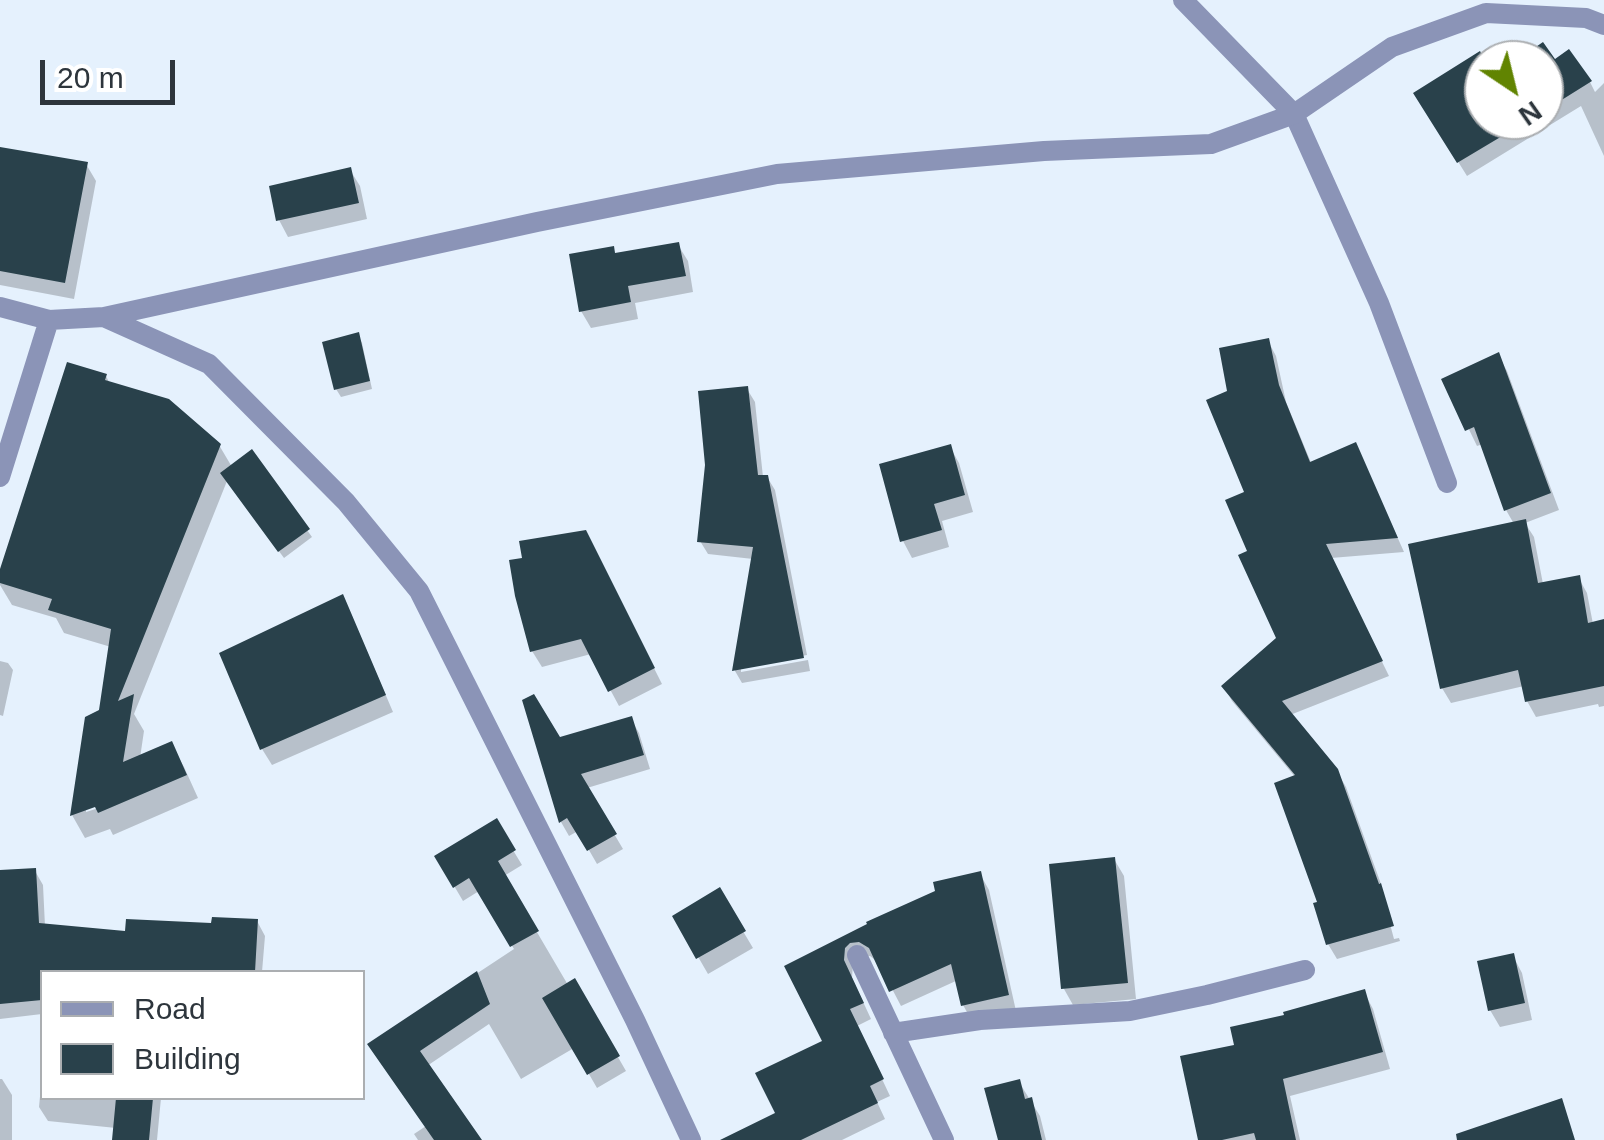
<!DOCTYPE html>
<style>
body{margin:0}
#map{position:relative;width:1604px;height:1140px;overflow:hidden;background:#e5f1fd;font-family:Arial,sans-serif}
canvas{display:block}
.legend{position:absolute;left:40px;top:970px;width:325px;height:130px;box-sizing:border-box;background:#fff;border:2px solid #abaeb1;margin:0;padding:12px 18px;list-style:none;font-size:30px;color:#2d353c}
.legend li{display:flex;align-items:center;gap:20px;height:50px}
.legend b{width:50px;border:2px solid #abaeb1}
.north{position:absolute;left:1464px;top:40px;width:100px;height:100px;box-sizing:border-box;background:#fff;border:2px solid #abaeb1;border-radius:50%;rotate:145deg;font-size:28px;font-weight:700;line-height:40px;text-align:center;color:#2d353c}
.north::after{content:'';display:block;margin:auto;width:35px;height:45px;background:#618401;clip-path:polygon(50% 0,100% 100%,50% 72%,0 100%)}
.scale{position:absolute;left:40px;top:60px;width:135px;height:45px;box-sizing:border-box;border:5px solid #2d353c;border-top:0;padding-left:12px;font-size:30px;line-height:35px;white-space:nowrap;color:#2d353c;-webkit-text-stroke:8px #fff;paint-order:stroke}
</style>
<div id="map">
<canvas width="1604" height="1140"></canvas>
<ul class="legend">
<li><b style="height:12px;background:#8b94b7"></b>Road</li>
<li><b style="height:28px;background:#29414b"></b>Building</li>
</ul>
<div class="north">N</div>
<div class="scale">20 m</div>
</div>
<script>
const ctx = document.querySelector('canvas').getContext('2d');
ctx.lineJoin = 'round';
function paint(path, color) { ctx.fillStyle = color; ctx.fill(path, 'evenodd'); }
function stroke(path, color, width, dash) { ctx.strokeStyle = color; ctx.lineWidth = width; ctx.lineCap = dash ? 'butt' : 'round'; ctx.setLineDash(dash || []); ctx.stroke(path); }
const shadow = new Path2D(`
 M1542,46L1555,62L1590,82L1595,92L1604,83V156L1581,106L1467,176L1416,94L1484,120H1544V60H1522Z
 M0,149L86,164L96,181L74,299L0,285Z
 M350,170L360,186L367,219L288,237L279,220L272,187Z
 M678,245L688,261L693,292L635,303L638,319L591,328L581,311L613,249L617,256Z
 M358,335L362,343L372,389L341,397L336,389Z
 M1268,341L1276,356L1286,402L1312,465L1363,460L1404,552L1331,558L1389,676L1290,715L1336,770L1346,787L1381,884L1379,883L1394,939L1399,938L1400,941L1337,959L1328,944L1296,778L1232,701L1224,687L1279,639L1251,553L1248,493L1230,392Z
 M1498,355L1507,371L1559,510L1525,523L1534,537L1543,584L1578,577L1587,593L1593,624L1604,622V706L1599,707L1598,704L1536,717L1527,701L1524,686L1451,703L1442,688L1514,524L1506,510L1483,444L1477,446L1445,380Z
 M106,376L110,384L219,445L232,467L307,530L312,537L284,558L227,481L134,714L144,731L140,758L171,744L184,767L198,798L113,835L110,829L85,838L72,815L86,726L106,719L111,647L64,633L56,618L12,605L0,585V577ZM108,805L86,812V807Z
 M747,389L755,402L763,477H767L775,490L807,655L741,667V672L808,660L810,671L742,683L735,671L753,559L708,554L700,541Z
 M950,447L959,463L973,512L942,521L949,547L912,558L903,541Z
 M594,549L662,684L619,706L591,654L542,667L532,651Z
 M351,614L393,712L272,765L262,749Z
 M0,661L8,663L13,670L3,716L0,715Z
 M525,701L559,740L631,719L639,733L650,769L587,788L623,849L597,864L578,831L569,836L561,822Z
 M496,822L522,865L504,876L568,985L574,981L626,1071L597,1088L574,1048L521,1079L489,1024L427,1066L476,1140H418L414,1134L426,1126L373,1042L514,949L479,891L463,901L437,857Z
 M1114,859L1124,876L1136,999L1073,1005L1064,989Z
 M35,871L43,885L45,926L127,933L257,921L265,936L262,972H42V1014L0,1019V873Z
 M980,874L989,890L1016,1011L972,1021L963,1005L958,980L901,1006L878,962L870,956L859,958L853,964L852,978L871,1019L857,1026L890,1096L877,1102L885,1119L842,1140H763L825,1042L788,967Z
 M719,891L753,948L708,974L675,917Z
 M1513,956L1522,973L1532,1020L1500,1027L1490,1010Z
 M1364,992L1373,1009L1390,1069L1290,1096L1300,1140H1200L1237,1047Z
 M42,1075V1098H161L157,1140H114L116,1128L48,1121L39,1107Z
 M0,1079H2L12,1095V1140H0Z
 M1019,1082L1040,1116L1046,1140H1000Z`);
const building = new Path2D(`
 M1543,42L1555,59L1569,49L1592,81L1544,111V60H1517Z
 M1480,51L1485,60L1484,120H1529L1457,163L1413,93Z
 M0,147L88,162L65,283L0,271Z
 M351,167L359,203L276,221L269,186Z
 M679,242L686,276L628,286L631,302L579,312L569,254L614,246L615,253Z
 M359,332L370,381L334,390L322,342Z
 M1269,338L1279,385L1310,462L1356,442L1398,538L1326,544L1383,661L1282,701L1338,769L1379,884L1381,883L1394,926L1326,945L1313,903L1317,902L1274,783L1295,775L1221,686L1276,638L1238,555L1247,551L1225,500L1244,492L1206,400L1227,391L1219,348Z
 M1499,352L1551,493L1504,511L1474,427L1465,431L1441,379Z
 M67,362L107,374L105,380L169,399L221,444L118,701L134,694L123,762L172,741L187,775L98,813L95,807L70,816L85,717L99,710L111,629L48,610L52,599L0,583V569Z
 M748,386L758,475H768L804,658L732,671L753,547L697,542L705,465L698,391Z
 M951,444L965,495L934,504L942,530L900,542L879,464Z
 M252,449L310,529L278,552L220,473Z
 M1526,519L1538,583L1580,575L1588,623L1604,619V686L1525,702L1518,670L1440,689L1408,544Z
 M586,530L655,668L608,692L581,639L530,652L515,596L509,560L522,558L519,541Z
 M343,594L386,695L260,750L219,653Z
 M534,694L560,737L632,716L644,755L581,774L617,834L587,851L567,818L559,823L522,700Z
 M497,818L516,850L498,861L539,931L510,947L469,878L453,888L434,856Z
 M1115,857L1128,983L1061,989L1049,864Z
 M36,868L39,923L125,931L126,919L211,923L212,917L258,919L255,972H42V1000L0,1004V870Z
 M981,871L1009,995L961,1006L951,964L889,992L869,948L859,942L850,943L845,948L844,960L864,1003L850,1009L884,1079L870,1086L878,1103L801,1140H720L775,1113L755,1073L822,1041L784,966L867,924L866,922L935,891L933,882Z
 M720,887L746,931L696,959L672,916Z
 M1514,953L1525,1003L1488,1011L1477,961Z
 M477,971L490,1004L420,1051L482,1140H434L367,1044Z
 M575,978L620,1056L587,1075L542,998Z
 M1365,989L1383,1052L1283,1079L1296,1140H1256L1254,1133L1222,1140H1198L1180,1056L1234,1045L1230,1027L1284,1015L1283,1012Z
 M1020,1079L1025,1099L1032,1097L1042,1140H998L984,1088Z
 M116,1098H153L149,1140H112Z
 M1562,1098L1575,1140H1457L1456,1134Z`);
const service = new Path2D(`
 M1294,114L1379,303L1447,483
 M857,955L944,1140
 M893,1033L980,1020L1130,1011L1207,995L1305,970`);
const minor = new Path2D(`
 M1183,0L1294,114
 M0,307L49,320L104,317L209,364L346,502L419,591L635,1020L691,1140
 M104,317L537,222L777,174L1044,151L1211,144L1294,114L1392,47L1486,13L1586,18L1604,25
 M0,477L49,320`);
paint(shadow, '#0003');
paint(building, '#29414b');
stroke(service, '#8b94b7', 20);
stroke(minor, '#8b94b7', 20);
</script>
